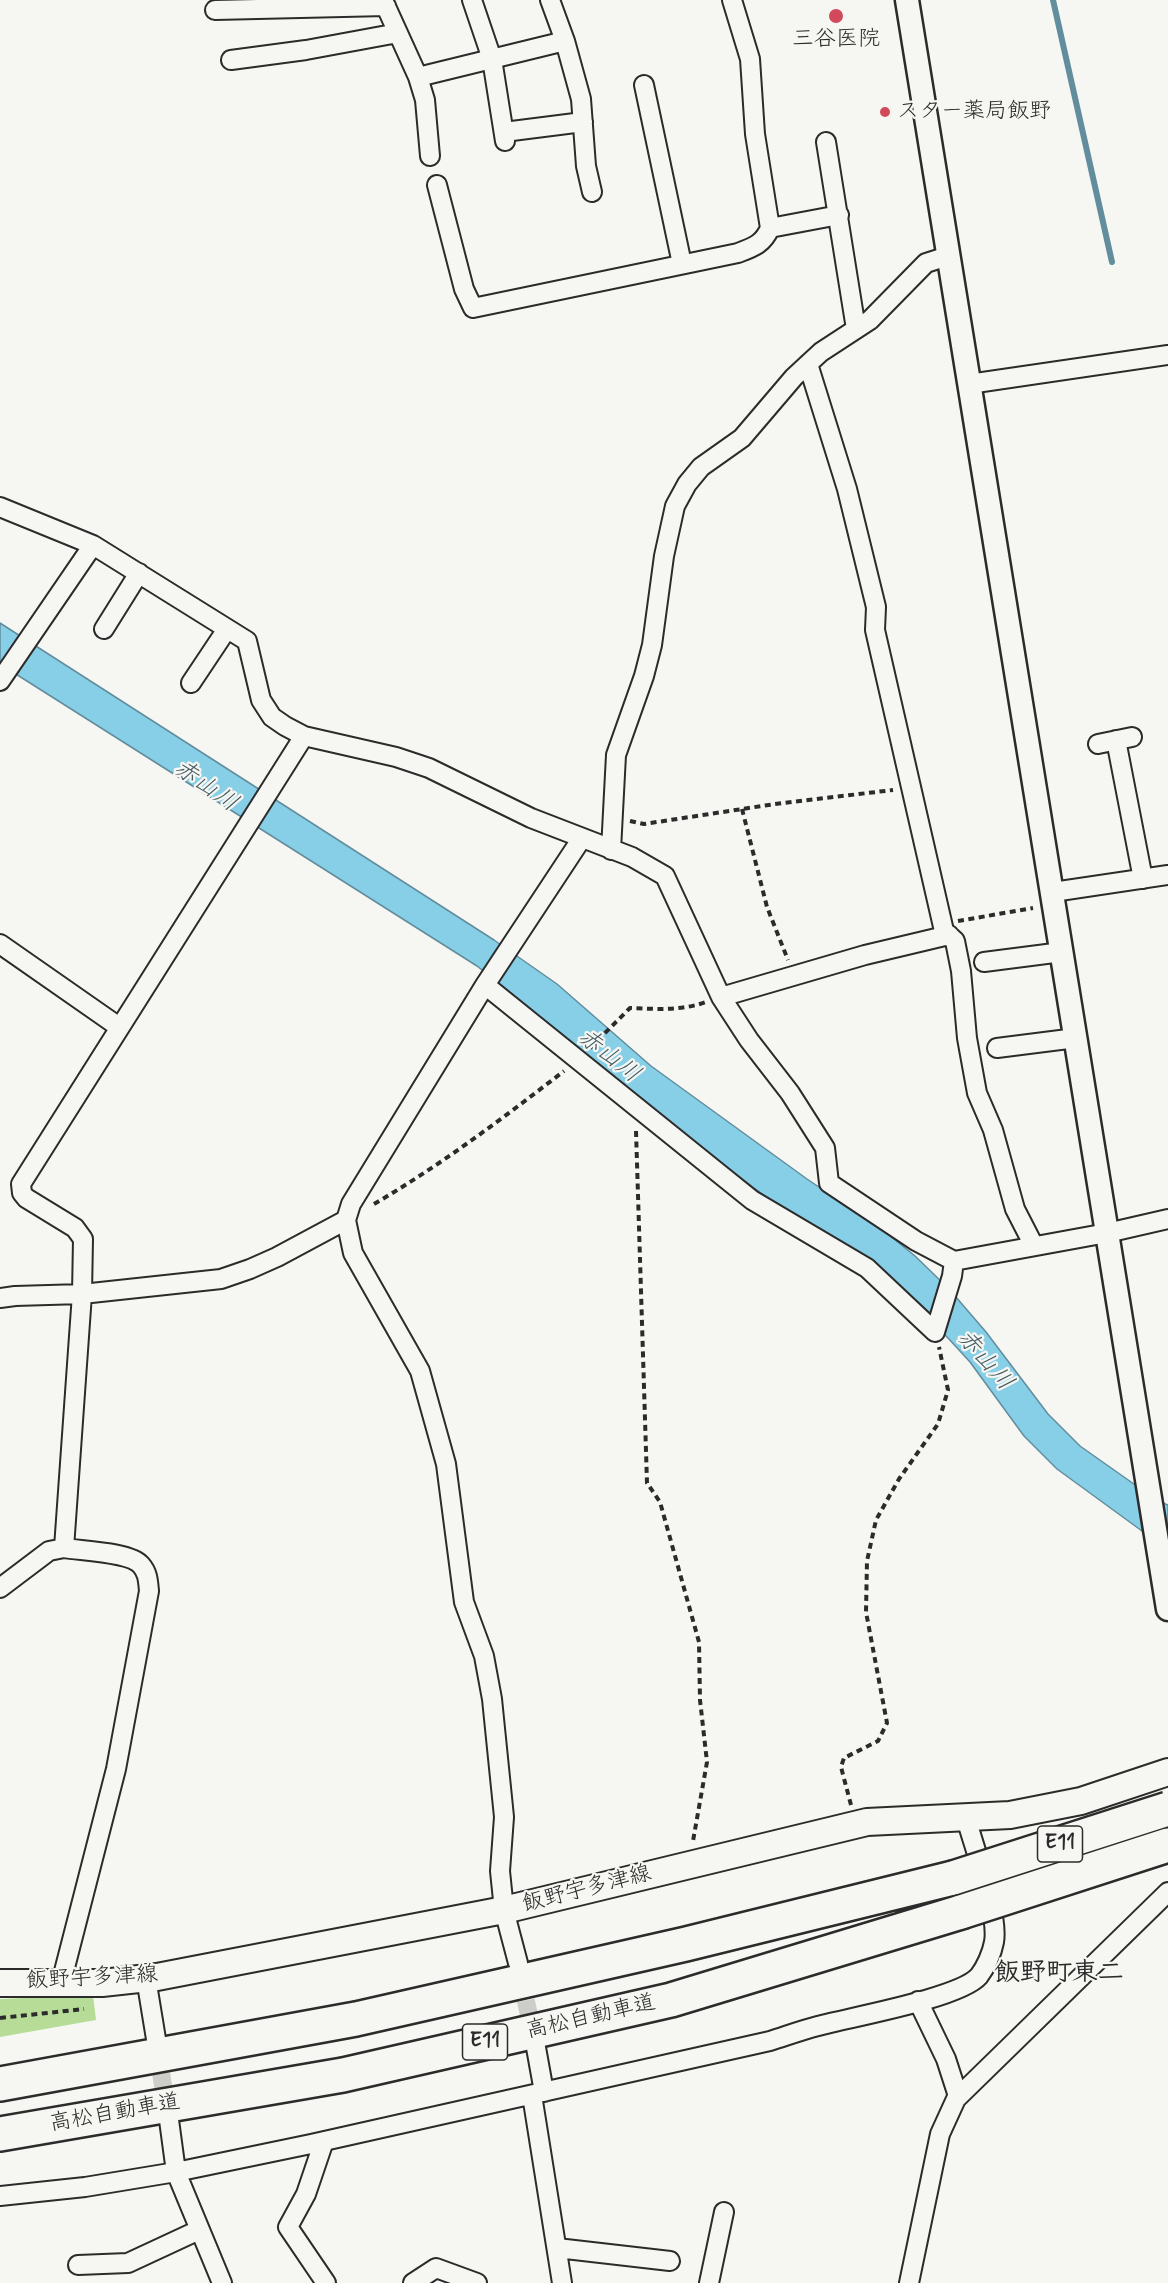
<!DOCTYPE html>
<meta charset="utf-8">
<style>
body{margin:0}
canvas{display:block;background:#f6f6f2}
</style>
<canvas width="1168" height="2283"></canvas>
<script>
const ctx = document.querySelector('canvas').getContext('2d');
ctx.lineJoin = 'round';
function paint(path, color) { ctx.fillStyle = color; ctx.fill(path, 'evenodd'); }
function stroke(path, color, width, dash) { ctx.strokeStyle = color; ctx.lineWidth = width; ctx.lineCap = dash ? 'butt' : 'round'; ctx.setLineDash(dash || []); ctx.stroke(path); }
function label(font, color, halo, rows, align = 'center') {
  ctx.font = font + ' Mynerve,"Klee One",sans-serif'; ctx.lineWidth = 4.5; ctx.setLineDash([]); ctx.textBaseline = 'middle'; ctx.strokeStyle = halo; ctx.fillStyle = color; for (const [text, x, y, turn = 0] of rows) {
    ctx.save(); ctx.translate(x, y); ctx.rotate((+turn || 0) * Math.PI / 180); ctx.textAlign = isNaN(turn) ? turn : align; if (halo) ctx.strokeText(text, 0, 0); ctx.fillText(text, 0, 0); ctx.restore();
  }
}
const green = new Path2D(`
 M93,1995L96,2020L0,2037V1999Z`);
const water = new Path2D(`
 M0,623L494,940L557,984L651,1066L807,1179L883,1230L915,1256L949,1289L986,1332L1048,1414L1080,1446L1158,1501L1168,1505V1543L1142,1531L1057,1469L1024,1436L970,1362L948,1338L890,1281L782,1209L627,1092L572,1047L532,1010L477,966L0,664Z`);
const stream = new Path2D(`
 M1053,0L1112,262`);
const minorTunnel = new Path2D(`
 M520,1974L534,2038
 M157,2047L167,2111`);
const path = new Path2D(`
 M742,809L767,907L788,960
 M630,821L644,824L775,804L893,790
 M958,921L1033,908
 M590,1048L630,1008C656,1009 681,1011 706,1002
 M636,1131L647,1483L660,1502L699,1642L700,1700L707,1762L693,1841
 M374,1204C441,1165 503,1118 564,1071
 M851,1805L841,1767L844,1758L878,1741L887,1723L866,1612L867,1561L876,1520L899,1479L938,1424L948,1390L939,1347
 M0,2018L84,2009`);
const minor = new Path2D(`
 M383,0L418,77L425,100L430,156
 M472,0L492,59L505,141
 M550,0L565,41L581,99L586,166L592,192
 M215,10L386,6
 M231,60L306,50L398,33
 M418,77L565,41
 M644,85L682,264
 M504,132L583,122
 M826,142L856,329
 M437,185L464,289L473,308L738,253C754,247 763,244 770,228L755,134L750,59L732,0
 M770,228L839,215
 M808,364L847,489L876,607L875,630L944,931L955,941L961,971L967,1038L977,1093L993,1130L1015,1209L1034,1246
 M969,384L1168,355
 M0,507L93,545L247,641L261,700L272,717L285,726L304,736L396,757L429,768L531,818L632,857L665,876L721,997L749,1040L790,1093L825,1148L829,1183L916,1241L954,1261L1107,1233L1168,1219
 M104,629L139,573
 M0,681L93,545
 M191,683L227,629
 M1116,740L1143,879
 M1098,744L1132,737
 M611,850L616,755L644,676L652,645L664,556L675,506L687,484L701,467L742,438L794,377L808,364L821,352L870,320L926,263L948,256
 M1053,892L1168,875
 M0,944L119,1027
 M984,962L1062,952
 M485,985L752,1200L867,1268L935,1332L952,1276L954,1261
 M721,997L865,955L949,935
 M997,1048L1076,1038
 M0,1298L15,1296L82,1294L221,1279L250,1269L277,1257L346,1220
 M0,1588L49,1551L64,1548
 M518,1963L504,1910L500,1871L504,1817L492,1699L484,1656L464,1602L446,1464L420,1371L353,1253L346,1220L351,1204L485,985L582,838
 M146,1978L156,2039
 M61,1983L116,1769L149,1591C148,1581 148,1573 141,1565C130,1552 82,1551 64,1548L82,1294L83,1239L75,1228L26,1198L22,1193L21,1184L304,736
 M918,2001L946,2059L958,2096
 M535,2042L544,2092
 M532,2095L562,2283
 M169,2120L176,2172L222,2283
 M324,2141L306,2194L288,2227L326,2283
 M0,2196L85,2187L176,2172L311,2144L770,2041C786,2036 802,2030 818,2026C851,2017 960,1998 979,1976C986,1967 992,1953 994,1942C999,1915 974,1847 966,1818
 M557,2248L670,2261
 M78,2265L128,2263L199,2230
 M413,2283L436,2268L477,2283
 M709,2283L724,2212
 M909,2283L940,2134L956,2099L1168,1892`);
const tertiary = new Path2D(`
 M907,0L1168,1609`);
const secondary = new Path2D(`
 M0,1983H102L157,1977L504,1910L867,1822L1010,1815L1081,1801L1168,1772`);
const motorway = new Path2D(`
 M0,2084L356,2019L686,1944L953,1878
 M0,2134L343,2075L671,2000L961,1912`);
const motorwayBridge = new Path2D(`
 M953,1878L1168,1809
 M961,1912L1168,1845`);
const markers = [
 [836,16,8,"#d1495b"],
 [885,112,6,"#d1495b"]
];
const shields = [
 [1060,1844,45],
 [485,2042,45]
];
const shieldNames = [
 ["E11",1060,1844],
 ["E11",485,2042]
];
const poiNames = [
 ["三谷医院",836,40],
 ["スター薬局飯野",897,112,"left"]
];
const streetNames = [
 ["飯野宇多津線",587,1890,-14],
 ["飯野宇多津線",92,1979,-3],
 ["高松自動車道",591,2018,-13],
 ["高松自動車道",115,2114,-10]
];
const waterNames = [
 ["赤山川",205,787,35],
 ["赤山川",608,1057,38],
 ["赤山川",984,1361,49]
];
const quarterNames = [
 ["飯野町東二",1059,1975]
];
paint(green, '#b7dc97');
paint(water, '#86cfe7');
stroke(water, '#628d9c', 1.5);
stroke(stream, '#628d9c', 6);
stroke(minorTunnel, '#cdcdca', 18, [18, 9]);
stroke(minor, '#2b2b2b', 22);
stroke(tertiary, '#2b2b2b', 27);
stroke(secondary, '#2b2b2b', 30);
stroke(motorway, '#2b2b2b', 38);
stroke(path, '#2b2b2b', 4, [6, 4.5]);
stroke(minor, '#f6f6f2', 18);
stroke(tertiary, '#f6f6f2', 22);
stroke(secondary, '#f6f6f2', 26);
stroke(motorway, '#f6f6f2', 33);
stroke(motorwayBridge, '#2b2b2b', 38, []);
stroke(motorwayBridge, '#f6f6f2', 33);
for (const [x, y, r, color] of markers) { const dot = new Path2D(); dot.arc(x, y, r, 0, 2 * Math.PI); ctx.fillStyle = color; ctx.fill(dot); stroke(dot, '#f6f6f2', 2); }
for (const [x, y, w] of shields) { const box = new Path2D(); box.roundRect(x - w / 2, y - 18, w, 36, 4.5); ctx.fillStyle = '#f6f6f2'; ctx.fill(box); stroke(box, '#2b2b2b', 1.5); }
label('bold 21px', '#2b2b2b', null, shieldNames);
label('22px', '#2b2b2b', '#f6f6f2', poiNames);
label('22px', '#2b2b2b', '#f6f6f2', streetNames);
label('italic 24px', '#465c63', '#f6f6f2', waterNames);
label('bold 26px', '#2b2b2b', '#f6f6f2', quarterNames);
</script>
